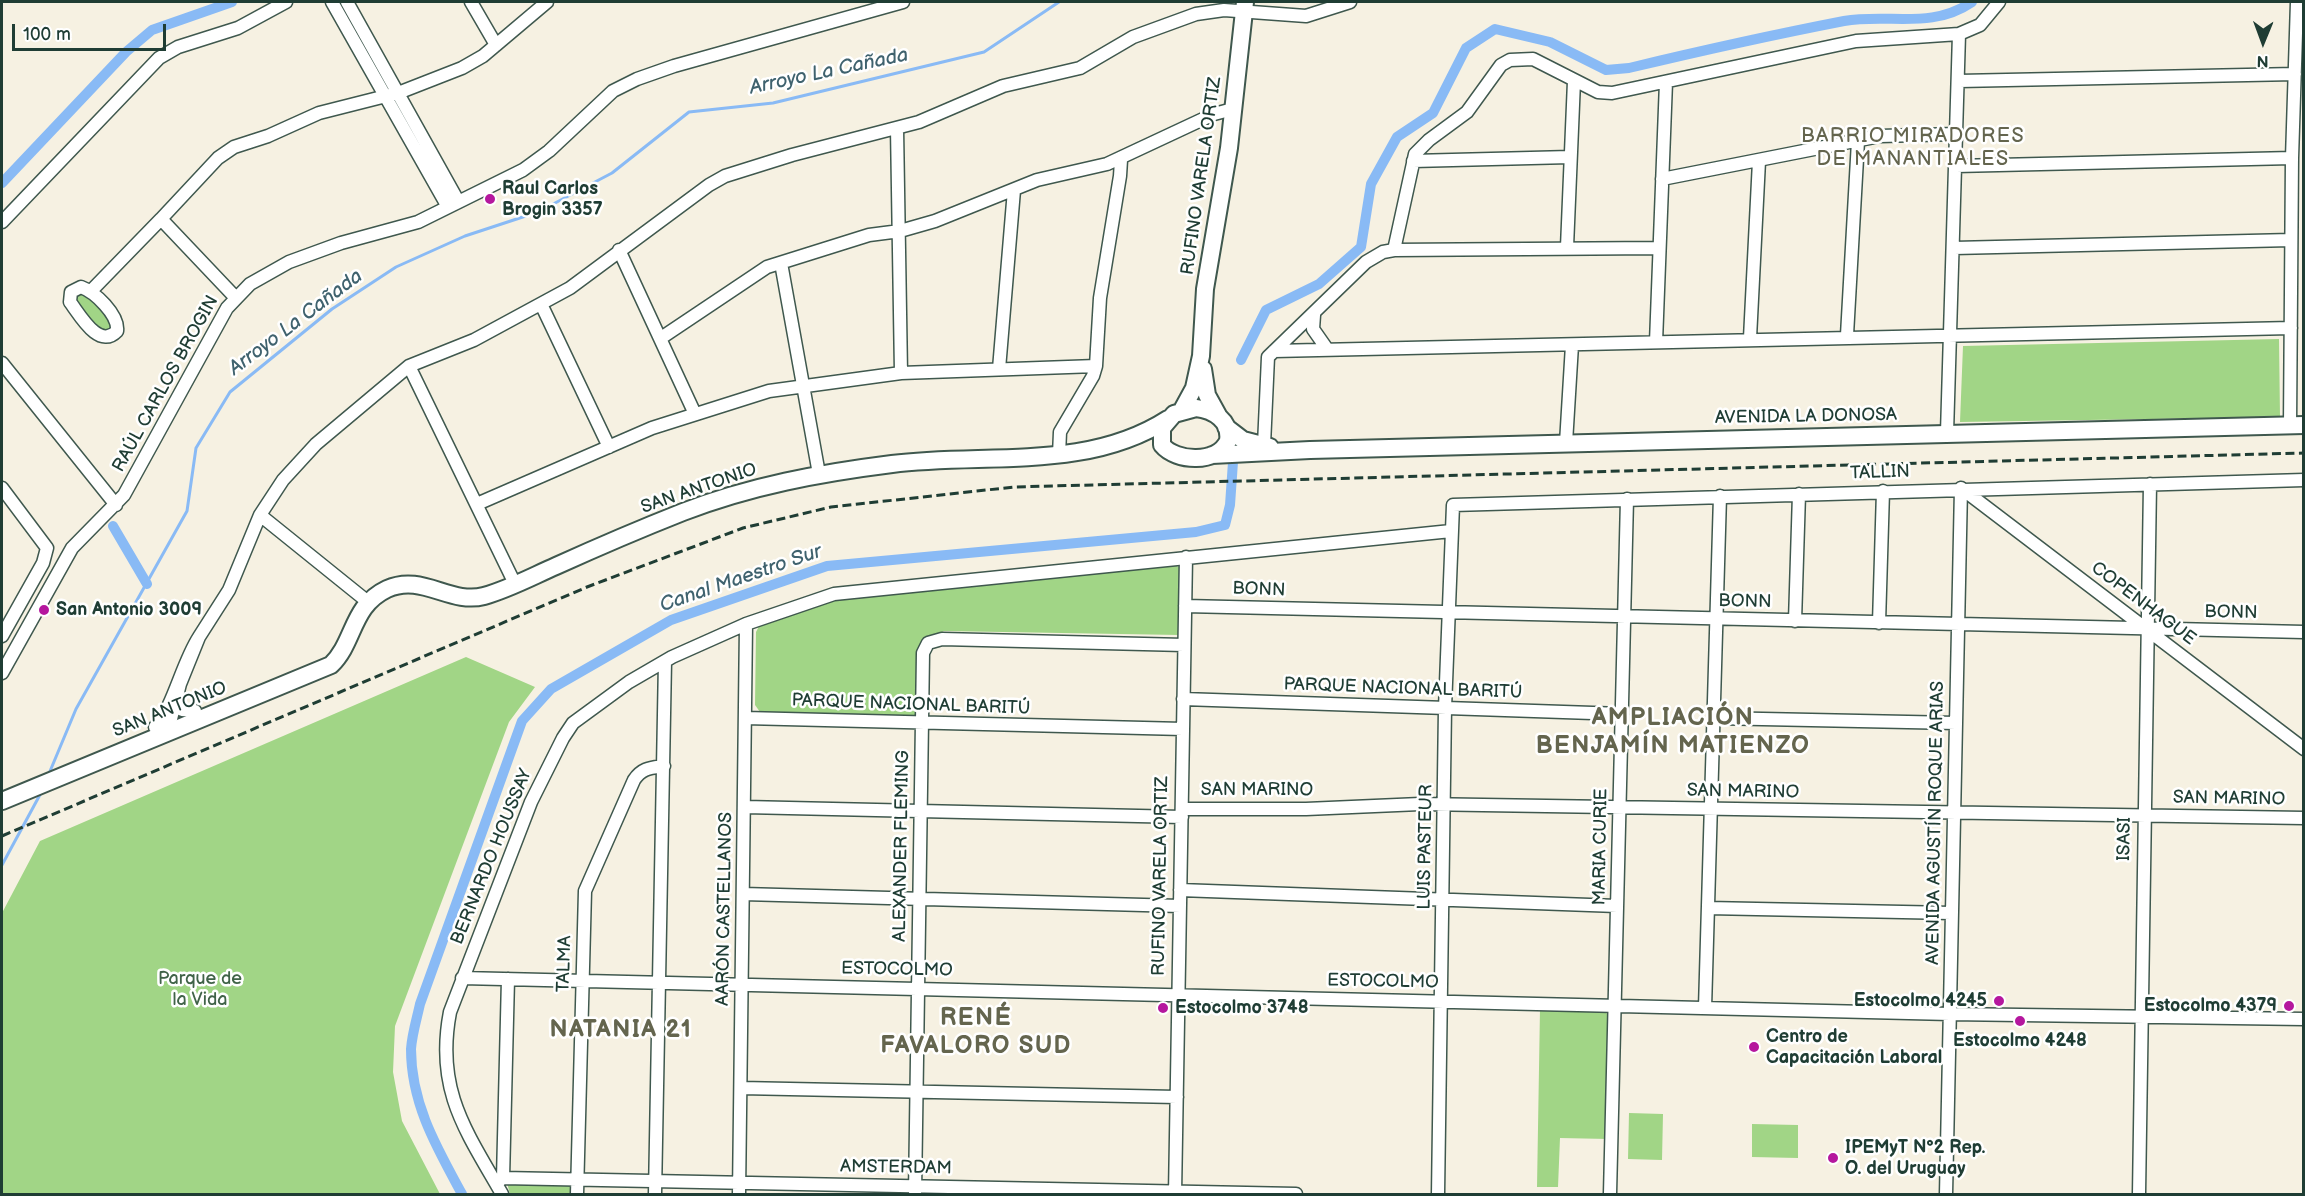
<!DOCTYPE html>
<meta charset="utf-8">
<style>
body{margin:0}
#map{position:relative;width:2305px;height:1196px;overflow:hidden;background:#f6f1e2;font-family:"Balsamiq Sans",sans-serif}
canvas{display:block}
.frame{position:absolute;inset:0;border:3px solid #1f3d34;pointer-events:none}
.north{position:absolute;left:2233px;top:12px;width:60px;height:60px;-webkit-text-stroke:4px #fff;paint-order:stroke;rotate:181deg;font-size:16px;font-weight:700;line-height:24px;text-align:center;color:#1f3d34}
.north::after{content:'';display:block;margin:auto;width:21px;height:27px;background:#1f3d34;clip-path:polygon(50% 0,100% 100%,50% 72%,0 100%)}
.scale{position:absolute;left:12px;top:24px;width:154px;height:27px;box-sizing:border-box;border:3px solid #1f3d34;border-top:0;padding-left:8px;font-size:18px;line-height:21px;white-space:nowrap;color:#1f3d34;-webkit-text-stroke:4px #fff;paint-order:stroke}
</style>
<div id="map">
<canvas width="2305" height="1196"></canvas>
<div class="frame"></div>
<div class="north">N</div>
<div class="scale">100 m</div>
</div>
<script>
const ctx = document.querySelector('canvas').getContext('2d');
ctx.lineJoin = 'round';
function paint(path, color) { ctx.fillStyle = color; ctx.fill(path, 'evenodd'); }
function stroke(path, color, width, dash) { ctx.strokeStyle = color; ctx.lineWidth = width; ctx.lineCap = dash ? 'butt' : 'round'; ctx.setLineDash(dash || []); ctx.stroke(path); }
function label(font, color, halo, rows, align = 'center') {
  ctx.font = font + ' "Balsamiq Sans",sans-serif'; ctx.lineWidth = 5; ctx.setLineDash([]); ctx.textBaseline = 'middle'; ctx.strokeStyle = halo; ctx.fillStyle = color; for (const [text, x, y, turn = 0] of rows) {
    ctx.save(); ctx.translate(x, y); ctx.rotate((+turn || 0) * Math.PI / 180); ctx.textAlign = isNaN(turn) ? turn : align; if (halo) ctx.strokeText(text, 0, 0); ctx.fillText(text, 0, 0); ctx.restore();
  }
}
const green = new Path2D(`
 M81,293C94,297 110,316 111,329L102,333L76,303L77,294Z
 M2279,339L2280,417L1960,422L1963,346Z
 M1174,564L1180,568L1179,635L944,631L930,638L919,716L760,712L755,705L756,632L761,622L835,598Z
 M466,657L535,687L509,722L395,1026L393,1072L402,1121L440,1194H2V913L40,841Z
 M1540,1009L1602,1011L1608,1014L1611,1019L1608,1139L1560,1138L1558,1187H1537Z
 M1629,1113L1663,1114L1662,1160L1628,1159Z
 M1752,1124L1798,1125V1158L1752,1157Z
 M507,1183H570V1194H510Z`);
const stream = new Path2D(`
 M48,776L76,709L187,511L196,448L230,392L332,309L396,267L465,236L538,212L612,173L689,112L773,103L984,52L1059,2
 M2,865L42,791`);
const canal = new Path2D(`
 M2,183L126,52L152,30L232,2
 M1241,360L1266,310L1319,284L1361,247L1371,184L1397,137L1433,113L1466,48L1495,29L1550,42L1606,70L1629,68C1700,51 1772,35 1844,21C1889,13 1931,30 1972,2
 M113,526L147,584
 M462,1194C437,1148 411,1104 411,1049C412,1034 417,1018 420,1004L522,721L551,689L671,620L827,566L1196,532L1225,525L1230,505L1233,462`);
const minor = new Path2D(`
 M332,2L448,207
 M347,2L458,201
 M471,2L496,45
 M1959,81L2295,74
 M897,128L901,373
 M1413,161L1570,157
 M1956,166L2292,158
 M1662,179L1880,136L1957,134
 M161,219L218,158L234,147L268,136L319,113L398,93L462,68L483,56L547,2
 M2,222L159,58L178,47L238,28L286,2
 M1567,247L1574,81
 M1954,248L2291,240
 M619,250L695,414
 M1394,250L1658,248
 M781,263L819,474
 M81,287C95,292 119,315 117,331C99,350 80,315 70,302L71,292Z
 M91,291L161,219L235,297
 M541,304L609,447
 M1314,315L1313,329L1327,349
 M1847,335L1858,141
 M661,338L767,267L869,235L900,231L935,221L1037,180L1107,164L1214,114L1233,109
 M1750,338L1759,161
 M1656,342L1666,82
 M1274,351C1613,342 1952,333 2291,328
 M2,363L116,505
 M409,366L515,584
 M999,369L1014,190
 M2290,425L2292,158L2297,2
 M1947,433L1959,34
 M1566,443L1572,345
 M1264,445L1268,357L1366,262L1383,252L1394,250L1415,154L1429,140L1467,112L1501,65L1510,60L1533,59L1598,92L1612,93L1856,41L1959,34L1980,25L1999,2
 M1059,455L1060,432L1093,376L1096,366L1100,298L1120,176L1121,160
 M2,488L47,548L43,563L2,636
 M1961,488L2304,749
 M477,504L652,428L769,391L901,373L1096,366
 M260,515L368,602
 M1185,606L2304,632
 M1795,621L1799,494
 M1879,623L1883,491
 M199,637L229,590L260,515L283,480L316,444L409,366L474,340L570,288L709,185L725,176L792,155L919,122L1003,86L1080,68L1133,37L1196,14L1224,10L1306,16L1350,2
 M2,673L72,548L124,495L227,308L250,284L289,262L341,243L418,222L523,170L549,151L613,91L637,79L674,66L903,2
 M176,699L182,710L195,711
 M1183,699L1622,714
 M745,718L1183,729
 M1714,718L1956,723
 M155,727C173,708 182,663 199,637L180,684L171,719L162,734
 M745,807L1182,817
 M1182,809H1306L1420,804L2304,818
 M1180,890C1326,894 1471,902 1617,906
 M743,894L1180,906
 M1708,908L1951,913
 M462,978L1950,1014L2304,1019
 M1705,1008L1720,496
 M741,1088L1177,1097
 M503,1178L508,979
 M496,1183L503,1178L1296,1194
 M502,1194C466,1131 435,1090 450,1012L531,802L563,738L573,723L629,682L672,657L746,624L834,594L1451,531
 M577,1194L585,891L634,780C642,768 650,768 664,766
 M655,1194L665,661
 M739,1194L746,624
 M915,1194L923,653L928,643L942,639L1184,645
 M1175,1194L1186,557
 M1438,1194L1445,708L1453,505L2304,480
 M1610,1194L1627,499
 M1946,1194L1961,488
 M2139,1194L2150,484`);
const secondary = new Path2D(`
 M1203,369L1207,395L1218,415
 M1196,408C1214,410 1231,421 1228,441C1217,464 1176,462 1162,445V428L1174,414Z
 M1182,410L1194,388L1201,356L1205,289L1229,148L1245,2
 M1226,427L1243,440L1270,447
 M1212,455L1310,450L2304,425
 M2,801L331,665C355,642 351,606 387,589C422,573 450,605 484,596C509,589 533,576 556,566C598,547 640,529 683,512C750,486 820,473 892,464C984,452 1086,472 1168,419`);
const rail = new Path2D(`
 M2,836L587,587L743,528L831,507L1014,487L2304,453`);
const markers = [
 [490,199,6,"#b5179e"],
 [44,610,6,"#b5179e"],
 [1999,1001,6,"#b5179e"],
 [2289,1006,6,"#b5179e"],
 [1163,1008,6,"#b5179e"],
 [2020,1021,6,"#b5179e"],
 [1754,1047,6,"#b5179e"],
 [1833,1158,6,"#b5179e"]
];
const streetNames = [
 ["RUFINO VARELA ORTIZ",1202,176,-82],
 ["RAÚL CARLOS BROGIN",166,384,-61],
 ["AVENIDA LA DONOSA",1806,417,-1],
 ["TALLIN",1880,473,-2],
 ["SAN ANTONIO",699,489,-19],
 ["BONN",1259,590,2],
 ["BONN",1745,602,1],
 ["COPENHAGUE",2143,604,37],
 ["BONN",2231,613,1],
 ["PARQUE NACIONAL BARITÚ",1403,689,2],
 ["PARQUE NACIONAL BARITÚ",911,705,2],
 ["SAN ANTONIO",170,710,-22],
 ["SAN MARINO",1257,790],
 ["SAN MARINO",1743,792,1],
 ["SAN MARINO",2229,799,1],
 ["AVENIDA AGUSTÍN ROQUE ARIAS",1936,823,-89],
 ["ISASI",2125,839,-89],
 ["ALEXANDER FLEMING",902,846,-89],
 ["LUIS PASTEUR",1426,847,-89],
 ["MARIA CURIE",1601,847,-89],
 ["BERNARDO HOUSSAY",492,857,-68],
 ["RUFINO VARELA ORTIZ",1161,876,-89],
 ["AARÓN CASTELLANOS",725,909,-89],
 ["TALMA",565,964,-88],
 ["ESTOCOLMO",897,970,1],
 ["ESTOCOLMO",1383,982,1],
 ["AMSTERDAM",896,1168,1]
];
const poiNames = [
 ["Raul Carlos",502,189],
 ["Brogin 3357",502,210],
 ["San Antonio 3009",56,610],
 ["Estocolmo 4245",1987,1001,"right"],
 ["Estocolmo 4379",2277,1006,"right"],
 ["Estocolmo 3748",1175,1008],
 ["Centro de",1766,1037],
 ["Capacitación Laboral",1766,1058],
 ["Estocolmo 4248",2020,1041,"center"],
 ["IPEMyT Nº2 Rep.",1845,1148],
 ["O. del Uruguay",1845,1169]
];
const parkNames = [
 ["Parque de",200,979],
 ["la Vida",200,1000]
];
const waterNames = [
 ["Arroyo La Cañada",829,72,-12],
 ["Arroyo La Cañada",296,323,-37],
 ["Canal Maestro Sur",741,579,-19]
];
const neighbourhoodNames = [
 ["BARRIO MIRADORES",1913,137],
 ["DE MANANTIALES",1913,160]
];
const districtNames = [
 ["AMPLIACIÓN",1673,719],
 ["BENJAMÍN MATIENZO",1673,747],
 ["RENÉ",976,1019],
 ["FAVALORO SUD",976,1047],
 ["NATANIA 21",621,1031]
];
paint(green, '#a1d586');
stroke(stream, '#89baf5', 3);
stroke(canal, '#89baf5', 10);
stroke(minor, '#3f584e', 15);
stroke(secondary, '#3f584e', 20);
stroke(minor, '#fff', 12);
stroke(secondary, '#fff', 16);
stroke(rail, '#1f3d34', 3, [9, 4.5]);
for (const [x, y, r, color] of markers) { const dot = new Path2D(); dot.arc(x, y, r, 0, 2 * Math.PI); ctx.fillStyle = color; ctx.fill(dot); stroke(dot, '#fff', 2); }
label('18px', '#1f3d34', '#fff', streetNames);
label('bold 18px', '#1f3d34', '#fff', poiNames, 'left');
label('18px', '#406348', '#fff', parkNames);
label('italic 20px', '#3f626e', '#fff', waterNames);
ctx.letterSpacing = '1.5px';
label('20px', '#64654e', '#fff', neighbourhoodNames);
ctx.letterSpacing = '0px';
ctx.letterSpacing = '1.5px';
label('bold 24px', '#64654e', '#fff', districtNames);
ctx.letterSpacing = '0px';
</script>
